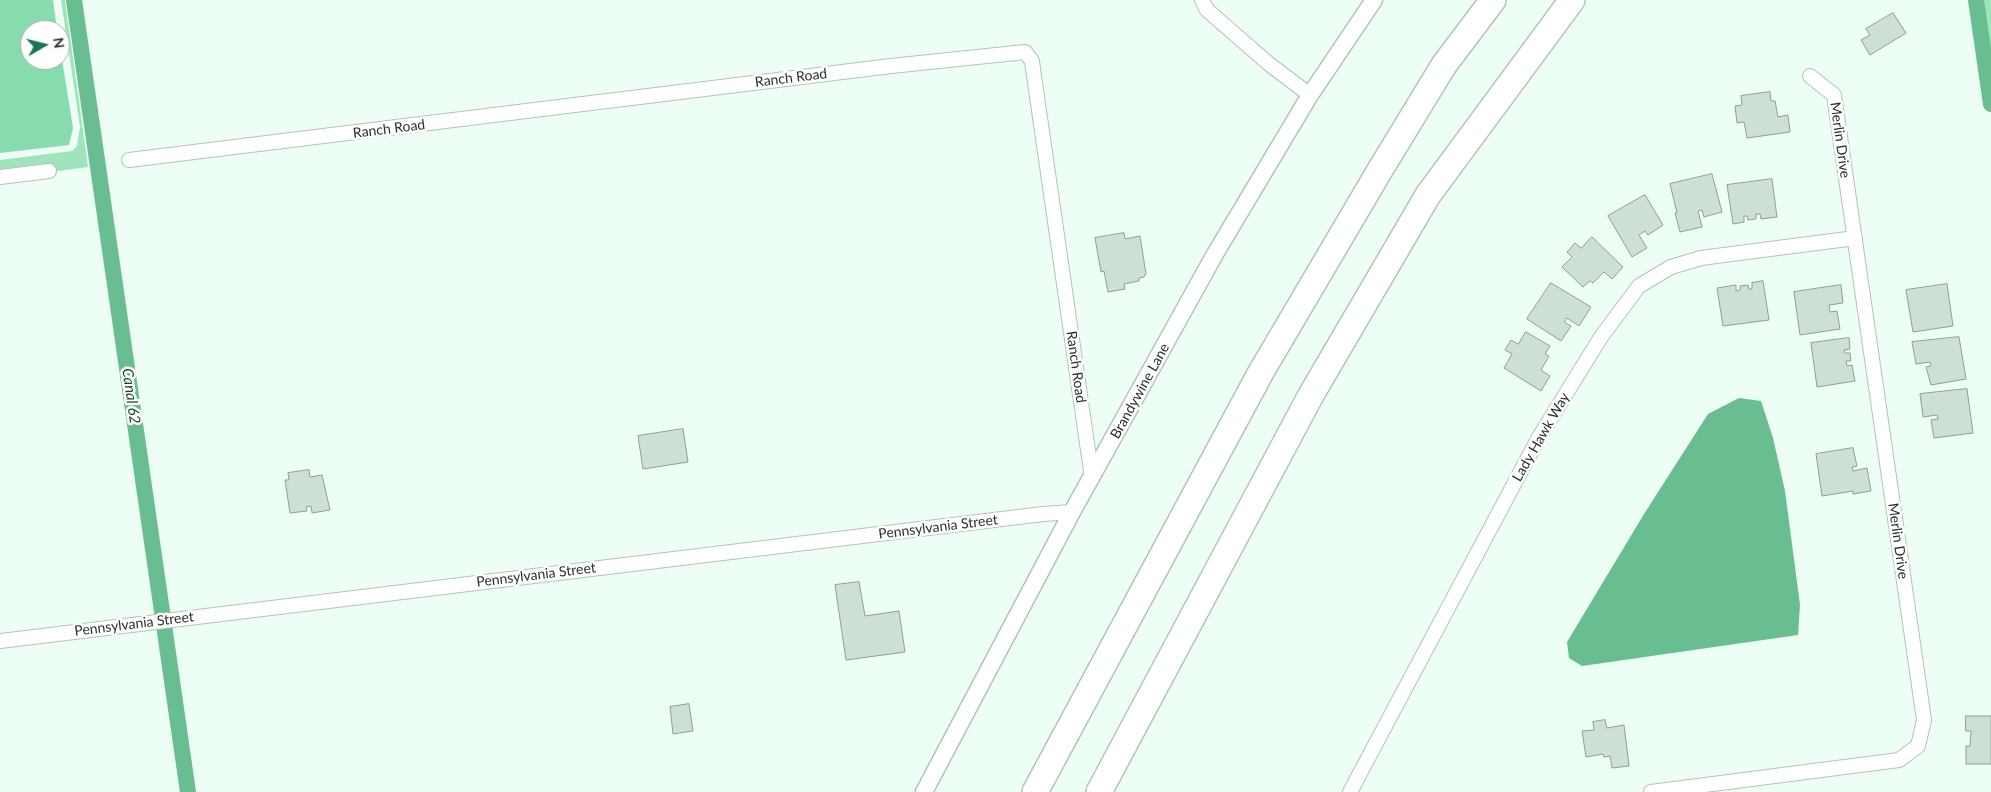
<!DOCTYPE html>
<style>
body{margin:0}
#map{position:relative;width:1991px;height:792px;overflow:hidden;background:#edfef4;font-family:Lato,sans-serif}
canvas{display:block}
.north{position:absolute;left:20px;top:20px;width:50px;height:50px;box-sizing:border-box;background:#fff;border:1px solid #a9acaa;border-radius:50%;rotate:82deg;font-size:14px;font-weight:700;line-height:20px;text-align:center;color:#292f2b}
.north::after{content:'';display:block;margin:auto;width:18px;height:22px;background:#187950;clip-path:polygon(50% 0,100% 100%,50% 72%,0 100%)}
</style>
<div id="map">
<canvas width="1991" height="792"></canvas>
<div class="north">N</div>
</div>
<script>
const ctx = document.querySelector('canvas').getContext('2d');
ctx.lineJoin = 'round';
function paint(path, color) { ctx.fillStyle = color; ctx.fill(path, 'evenodd'); }
function stroke(path, color, width, dash) { ctx.strokeStyle = color; ctx.lineWidth = width; ctx.lineCap = dash ? 'butt' : 'round'; ctx.setLineDash(dash || []); ctx.stroke(path); }
function label(font, color, halo, rows, align = 'center') {
  ctx.font = font + ' Lato,sans-serif'; ctx.lineWidth = 5; ctx.setLineDash([]); ctx.textBaseline = 'middle'; ctx.strokeStyle = halo; ctx.fillStyle = color; for (const [text, x, y, turn = 0] of rows) {
    ctx.save(); ctx.translate(x, y); ctx.rotate((+turn || 0) * Math.PI / 180); ctx.textAlign = isNaN(turn) ? turn : align; if (halo) ctx.strokeText(text, 0, 0); ctx.fillText(text, 0, 0); ctx.restore();
  }
}
const green = new Path2D(`
 M61,0H65L88,167L0,179V160L72,151L77,146L80,127Z
 M1981,0H1991V70Z`);
const forest = new Path2D(`
 M0,0H53L57,30H30V60H60V47L73,128L69,145L0,153Z`);
const water = new Path2D(`
 M1739,398L1761,401L1773,438L1785,491L1800,605L1798,635L1582,666L1569,658L1567,642L1644,514L1708,414Z`);
const canal = new Path2D(`
 M74,0L188,792
 M1976,0L1991,104`);
const building = new Path2D(`
 M1893,13L1906,33L1870,55L1861,40L1870,35L1866,29Z
 M1770,92L1771,101H1775L1778,117L1788,115L1790,132L1747,138L1744,122L1737,123L1735,106L1742,105L1741,96Z
 M1712,174L1722,212L1704,217L1702,210L1698,211L1702,227L1680,232L1675,213H1677L1670,184Z
 M1772,179L1777,217L1761,219L1760,214H1756V219L1748,220L1747,216H1744V222L1733,224L1727,185Z
 M1645,195L1663,225L1648,235L1645,231L1639,235L1647,248L1632,257L1608,216Z
 M1124,233L1125,239L1140,236L1146,274L1144,277L1139,278V281L1124,284L1125,289L1108,292L1104,271L1101,272L1095,238Z
 M1592,237L1623,267L1612,279L1604,272L1593,283L1590,281L1583,287L1562,267L1572,257L1567,252L1575,243L1581,248Z
 M1763,281L1769,320L1723,326L1717,288L1736,285V291L1740,290V286L1748,285L1749,289H1752V283Z
 M1551,283L1591,307L1579,326L1567,318L1564,322L1571,326L1561,341L1527,319Z
 M1947,284L1953,326L1913,332L1906,290Z
 M1841,285L1843,303L1829,305L1830,312L1837,311L1840,329L1800,335L1794,292Z
 M1526,332L1550,346L1545,354L1549,356L1541,370L1550,376L1541,391L1504,368L1512,354L1505,350L1511,340L1518,344Z
 M1959,337L1966,379L1931,385L1926,367L1931,366L1930,362L1916,364L1912,342Z
 M1849,338L1850,349L1844,350L1845,353H1850L1851,361H1846L1847,366L1852,365L1855,381L1817,387L1811,343Z
 M1967,389L1973,433L1934,438L1931,420L1938,419L1937,415L1923,417L1920,394Z
 M683,429L688,462L643,469L638,436Z
 M1853,448L1857,466L1852,467L1853,471L1867,468L1871,491L1853,494V491L1822,496L1816,454Z
 M309,470L310,477L322,475L330,510L312,513L311,506L306,507L307,511L290,513L285,480H289L288,473Z
 M859,582L865,616L899,611L905,652L846,660L835,585Z
 M689,704L693,731L673,734L670,707Z
 M1966,716H1991V764H1966V746H1970L1971,731H1966Z
 M1605,720L1607,728L1624,725L1629,766L1612,768L1610,756L1604,757L1603,754L1586,757L1582,731L1594,730L1593,722Z`);
const minor = new Path2D(`
 M1202,0L1207,10L1269,64L1310,95
 M129,160L891,66L1025,52L1032,61L1033,69L1092,478
 M0,177L49,171
 M0,641L1043,514L1072,512
 M1350,792L1538,439L1601,337L1639,286L1671,267L1701,258L1855,238
 M1651,792L1899,760L1918,746L1924,720L1834,95L1810,76`);
const tertiary = new Path2D(`
 M924,792L1072,512L1215,254L1310,95L1374,0`);
const motorway = new Path2D(`
 M1035,792L1261,372L1380,170L1444,65L1493,0
 M1099,792L1311,395L1428,195L1572,0`);
const streetNames = [
 ["Ranch Road",791,78,-7],
 ["Ranch Road",389,129,-7],
 ["Merlin Drive",1840,140,82],
 ["Ranch Road",1076,367,82],
 ["Brandywine Lane",1140,391,-61],
 ["Lady Hawk Way",1541,437,-60],
 ["Pennsylvania Street",938,527,-7],
 ["Merlin Drive",1898,541,82],
 ["Pennsylvania Street",536,575,-7],
 ["Pennsylvania Street",134,624,-7]
];
const waterNames = [
 ["Canal 62",131,396,82]
];
paint(green, '#a0e4be');
paint(forest, '#87dcaf');
paint(water, '#68bd91');
stroke(canal, '#68bd91', 16);
paint(building, '#cedfd5');
stroke(building, '#8e9e95', 1);
stroke(minor, '#b3c3ba', 16);
stroke(tertiary, '#b3c3ba', 19);
stroke(motorway, '#b3c3ba', 28);
stroke(minor, '#fff', 14);
stroke(tertiary, '#fff', 16);
stroke(motorway, '#fff', 25);
label('14px', '#292f2b', '#fff', streetNames);
label('italic 15px', '#183e2b', '#fff', waterNames);
</script>
